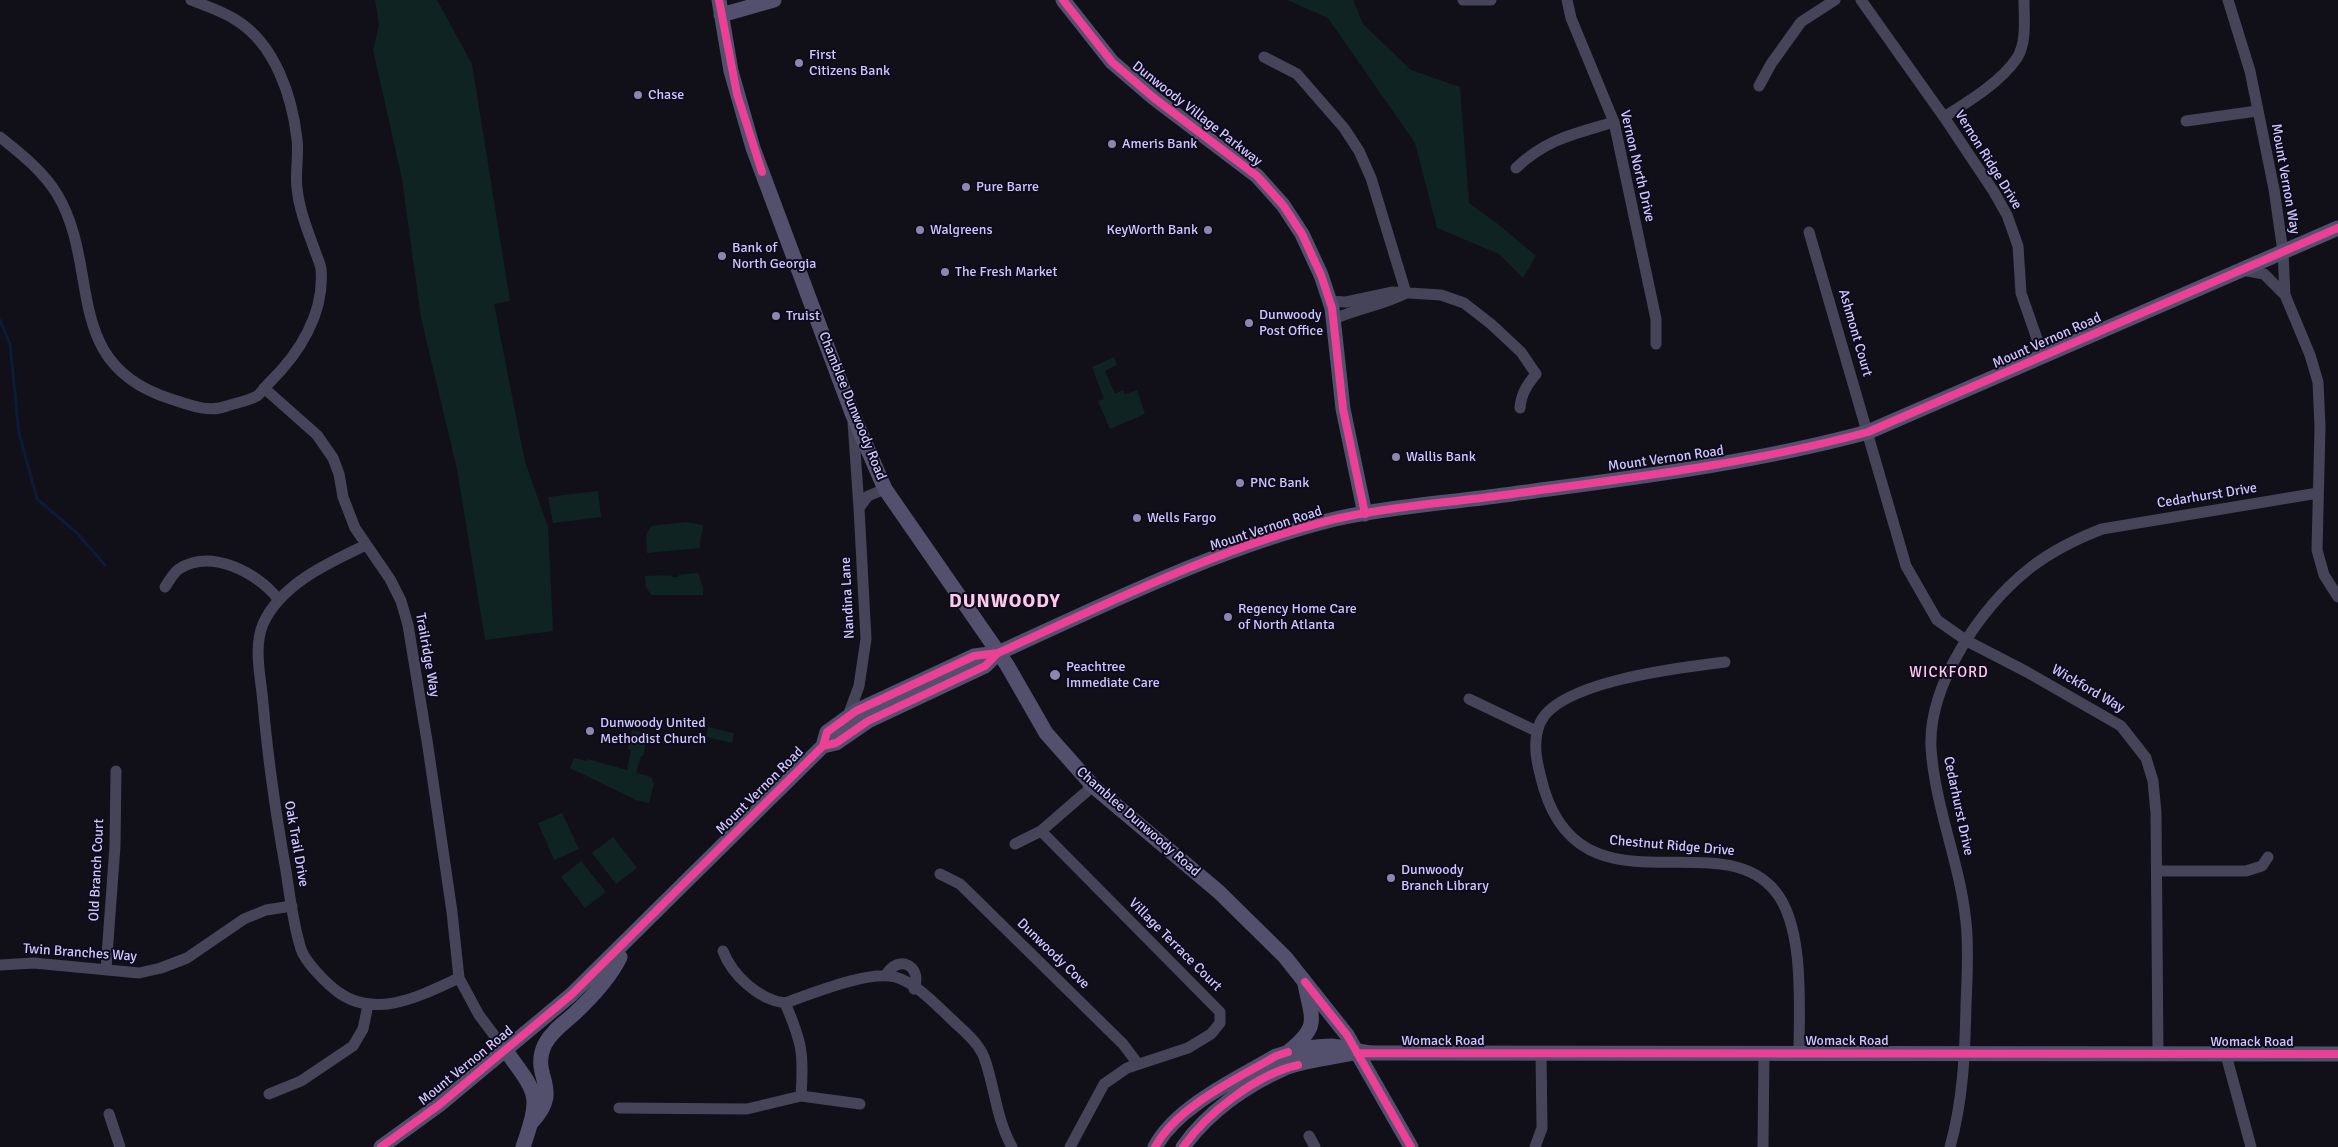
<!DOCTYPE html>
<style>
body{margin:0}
canvas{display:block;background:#110f18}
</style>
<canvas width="2338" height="1147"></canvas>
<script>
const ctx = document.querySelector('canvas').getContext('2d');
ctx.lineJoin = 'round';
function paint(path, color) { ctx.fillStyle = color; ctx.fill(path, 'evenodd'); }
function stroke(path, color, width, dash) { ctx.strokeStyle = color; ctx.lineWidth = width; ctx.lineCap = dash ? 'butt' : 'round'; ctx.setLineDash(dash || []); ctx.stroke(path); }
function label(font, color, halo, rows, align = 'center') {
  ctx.font = font + ' Signika,sans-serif'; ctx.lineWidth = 4; ctx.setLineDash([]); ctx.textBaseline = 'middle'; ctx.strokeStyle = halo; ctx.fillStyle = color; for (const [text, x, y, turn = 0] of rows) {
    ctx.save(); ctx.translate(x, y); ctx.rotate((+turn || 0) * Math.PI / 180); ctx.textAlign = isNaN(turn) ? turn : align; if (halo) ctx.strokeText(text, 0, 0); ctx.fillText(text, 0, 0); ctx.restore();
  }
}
const green = new Path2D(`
 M375,0H437L472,64L510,301L494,304L525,462L548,527L553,631L485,640L457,469L421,318L402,179L373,50L379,25Z
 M1287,0H1353L1363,24L1411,70L1460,87L1469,203L1498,224L1536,256L1523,278L1499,254L1437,228L1415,143L1328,18Z
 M1114,357L1117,365L1105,371L1115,394L1123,390L1125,394L1137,390L1145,414L1110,429L1098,401L1104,399L1092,367Z
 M598,491L601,517L553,523L548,497Z
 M686,522L703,525C703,534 699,539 700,548L647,553L646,534L652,526Z
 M698,573L703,587V595H651L646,587L645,576L671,575L672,577H678L679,575Z
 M708,727L734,733L732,743L706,737Z
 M632,730L648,733L643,756H641L636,773L651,777L654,784L649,803L636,800L570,768L574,758L587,761V759L627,770L631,750L628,749Z
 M562,813L579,849L554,860L538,823Z
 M613,837L637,868L616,884L592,853Z
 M581,861L606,892L585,908L561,877Z`);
const stream = new Path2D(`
 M0,320L10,344L19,433L37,499L77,533L105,565`);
const street = new Path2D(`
 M1463,0H1491
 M1567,0L1571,18L1614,122L1656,319V344
 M1861,0L1944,117L1994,192L2007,215L2018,246L2021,293L2043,356
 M2228,0L2250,71L2274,189L2283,252L2285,295L2310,355L2318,382L2320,427L2317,550L2324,575L2338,597
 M1264,57L1297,74L1344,128L1359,151L1371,178L1406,293
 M1759,86L1771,64L1801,22L1835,0
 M1944,117C1968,102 2001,82 2017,58C2027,43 2024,17 2024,0
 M2186,121L2257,111
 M0,137C20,153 43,171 57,194C102,269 60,364 171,399C189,405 209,413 227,406C236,403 248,401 257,396C261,393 265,387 269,383C299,354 325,313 321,269C320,262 316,255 314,248C307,229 299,209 297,188C295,172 299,155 297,139C292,96 275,44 236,20C222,11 206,6 191,0
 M1516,168C1548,138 1575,134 1614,122
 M1809,232L1906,566L1937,620L1967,641L2027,672L2121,726L2146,758L2153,781L2156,813L2158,1055
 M2242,270L2264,274L2285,295
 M1330,301L1346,302L1393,292L1441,295L1464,303L1491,324L1521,352L1536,374C1527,385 1521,394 1520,408
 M1334,319C1358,308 1383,305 1406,293
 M264,388L317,435L333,458L339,474L343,497L355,528L390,579L401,601L408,625L428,747L452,912L459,978L479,1015L506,1051
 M853,422L859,508
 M366,545C328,563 281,584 263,624C253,648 261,678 263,703C268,760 276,815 286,871C290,897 293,924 301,949C305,962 327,984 338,992C376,1020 422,995 459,978
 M165,587C169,581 174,572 179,569C211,548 258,573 278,599
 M1725,662C1684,667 1558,681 1540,723C1531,745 1538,767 1544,789C1583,917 1719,822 1775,891C1805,927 1799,1008 1799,1053
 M1469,699L1536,731
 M848,716L859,686L866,639L859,508L868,496L885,489
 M1041,831L1220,1012V1023L1211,1034L1188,1048L1127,1068L1104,1084L1070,1147
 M1015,844L1041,831L1093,786
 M2157,871H2246L2262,866L2268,857
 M940,874L960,884L1123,1044L1138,1064
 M723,951C732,975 759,1000 785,1003C811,994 869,970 895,977C914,982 933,1002 947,1015C960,1028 977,1040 984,1057C995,1087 996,1119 1012,1147
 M0,965L34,963L139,973L161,968L187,958L244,919L266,910L292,906
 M106,969L115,846L116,771
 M886,975C898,954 923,965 914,989
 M785,1003C802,1042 804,1054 801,1096
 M2226,1055L2251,1147
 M269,1094L301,1081L353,1046L363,1029L368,1005
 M619,1108L747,1109L801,1096L860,1104
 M109,1114L120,1147
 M1309,1136L1315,1147
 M1535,1147L1542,1128L1541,1054
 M1763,1147L1764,1053
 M1950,1147C1963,1101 1965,1053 1966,1005C1967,978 1969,949 1966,922C1960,863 1935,807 1931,748C1928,684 1981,607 2030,568C2052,551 2076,539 2102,529L2318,493`);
const secondary = new Path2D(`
 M719,0L731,71L753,148L852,413L885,489L1007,665L1046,733L1093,786L1219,892L1285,957L1347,1035L1411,1147
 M1063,0L1112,62L1154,98L1257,176L1283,205L1302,234L1321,275L1332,308L1343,409L1365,514
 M721,15L774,0
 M823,746L827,732L856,711L974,656L998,653
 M506,1051C538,1095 541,1094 523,1147
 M1289,1051C1320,1026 1312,1020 1305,984
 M531,1123C565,1088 529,1077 545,1044C551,1032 564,1023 574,1014C591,998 610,978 620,957
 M381,1147L439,1105L571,995L823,746L836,743L868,721L985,666L998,653C1108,603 1218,548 1335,519C1388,507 1444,503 1497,496C1621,479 1746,465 1868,432L2338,228
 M1155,1147C1177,1106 1237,1079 1276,1056C1293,1050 1314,1046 1332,1046C1345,1047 1359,1053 1375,1053L2338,1054
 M1183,1147C1208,1112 1246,1085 1285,1068C1306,1060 1332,1058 1353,1053`);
const cycleway = new Path2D(`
 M719,0L737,94L762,172
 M1063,0L1112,62L1154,98L1257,176L1283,205L1302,234L1321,275L1332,308L1343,409L1365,514
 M823,746L827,732L856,711L974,656L998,653
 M1305,982L1347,1035L1411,1147
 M1357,1053L2338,1054
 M381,1147L439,1105L571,995L823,746L836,743L868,721L985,666L998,653C1108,603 1218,548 1335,519C1388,507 1444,503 1497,496C1621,479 1746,465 1868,432L2338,228
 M1155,1147C1177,1106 1237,1079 1276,1056L1288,1052
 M1183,1147C1207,1113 1257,1074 1298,1065`);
const markers = [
 [799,63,5,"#8c87ae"],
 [638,95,5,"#8c87ae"],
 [1112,144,5,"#8c87ae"],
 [966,187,5,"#8c87ae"],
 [920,230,5,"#8c87ae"],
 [1208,230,5,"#8c87ae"],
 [722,256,5,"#8c87ae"],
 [945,272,5,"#8c87ae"],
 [776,316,5,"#8c87ae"],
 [1249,323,5,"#8c87ae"],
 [1396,457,5,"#8c87ae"],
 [1240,483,5,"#8c87ae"],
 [1137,518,5,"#8c87ae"],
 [1228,617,5,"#8c87ae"],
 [1055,675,6,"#8c87ae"],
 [590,731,5,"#8c87ae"],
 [1391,878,5,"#8c87ae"]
];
const poiNames = [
 ["First",809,55],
 ["Citizens Bank",809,71],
 ["Chase",648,95],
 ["Ameris Bank",1122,144],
 ["Pure Barre",976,187],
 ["Walgreens",930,230],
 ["KeyWorth Bank",1198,230,"right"],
 ["Bank of",732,248],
 ["North Georgia",732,264],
 ["The Fresh Market",955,272],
 ["Dunwoody",1259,315],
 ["Post Office",1259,331],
 ["Truist",786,316],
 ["Wallis Bank",1406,457],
 ["PNC Bank",1250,483],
 ["Wells Fargo",1147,518],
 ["Regency Home Care",1238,609],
 ["of North Atlanta",1238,625],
 ["Peachtree",1066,667],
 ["Immediate Care",1066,683],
 ["Dunwoody United",600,723],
 ["Methodist Church",600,739],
 ["Dunwoody",1401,870],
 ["Branch Library",1401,886]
];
const streetNames = [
 ["Dunwoody Village Parkway",1197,114,38],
 ["Vernon Ridge Drive",1988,160,58],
 ["Vernon North Drive",1637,166,77],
 ["Mount Vernon Way",2285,179,80],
 ["Ashmont Court",1855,333,74],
 ["Mount Vernon Road",2047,341,-24],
 ["Chamblee Dunwoody Road",852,406,68],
 ["Mount Vernon Road",1666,459,-8],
 ["Cedarhurst Drive",2207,496,-9],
 ["Mount Vernon Road",1266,529,-18],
 ["Nandina Lane",848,598,-93],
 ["Trailridge Way",427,655,80],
 ["Wickford Way",2088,689,30],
 ["Mount Vernon Road",760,791,-45],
 ["Cedarhurst Drive",1958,806,78],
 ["Chamblee Dunwoody Road",1138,822,41],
 ["Oak Trail Drive",296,844,80],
 ["Chestnut Ridge Drive",1672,846,5],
 ["Old Branch Court",97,870,-87],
 ["Village Terrace Court",1175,945,45],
 ["Twin Branches Way",80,953,4],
 ["Dunwoody Cove",1053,954,44],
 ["Womack Road",1443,1041],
 ["Womack Road",1847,1041],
 ["Womack Road",2252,1042],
 ["Mount Vernon Road",466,1066,-39]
];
const neighbourhoodNames = [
 ["WICKFORD",1949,673]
];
const districtNames = [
 ["DUNWOODY",1005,602]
];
paint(green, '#0f2323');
stroke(stream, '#0c1b38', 3);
stroke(street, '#454459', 11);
stroke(secondary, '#52506c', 15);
stroke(cycleway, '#ea4096', 8);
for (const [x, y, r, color] of markers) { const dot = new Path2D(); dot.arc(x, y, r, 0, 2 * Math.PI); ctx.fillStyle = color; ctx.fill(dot); stroke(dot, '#0e0b1c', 2); }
label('14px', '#cec7fe', '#0e0b1c', poiNames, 'left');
label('14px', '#cec7fe', '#0e0b1c', streetNames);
ctx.letterSpacing = '1px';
label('15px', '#fec9ea', '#0e0b1c', neighbourhoodNames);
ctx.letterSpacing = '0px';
ctx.letterSpacing = '1px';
label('bold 19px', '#fec9ea', '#0e0b1c', districtNames);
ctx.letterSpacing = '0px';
</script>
